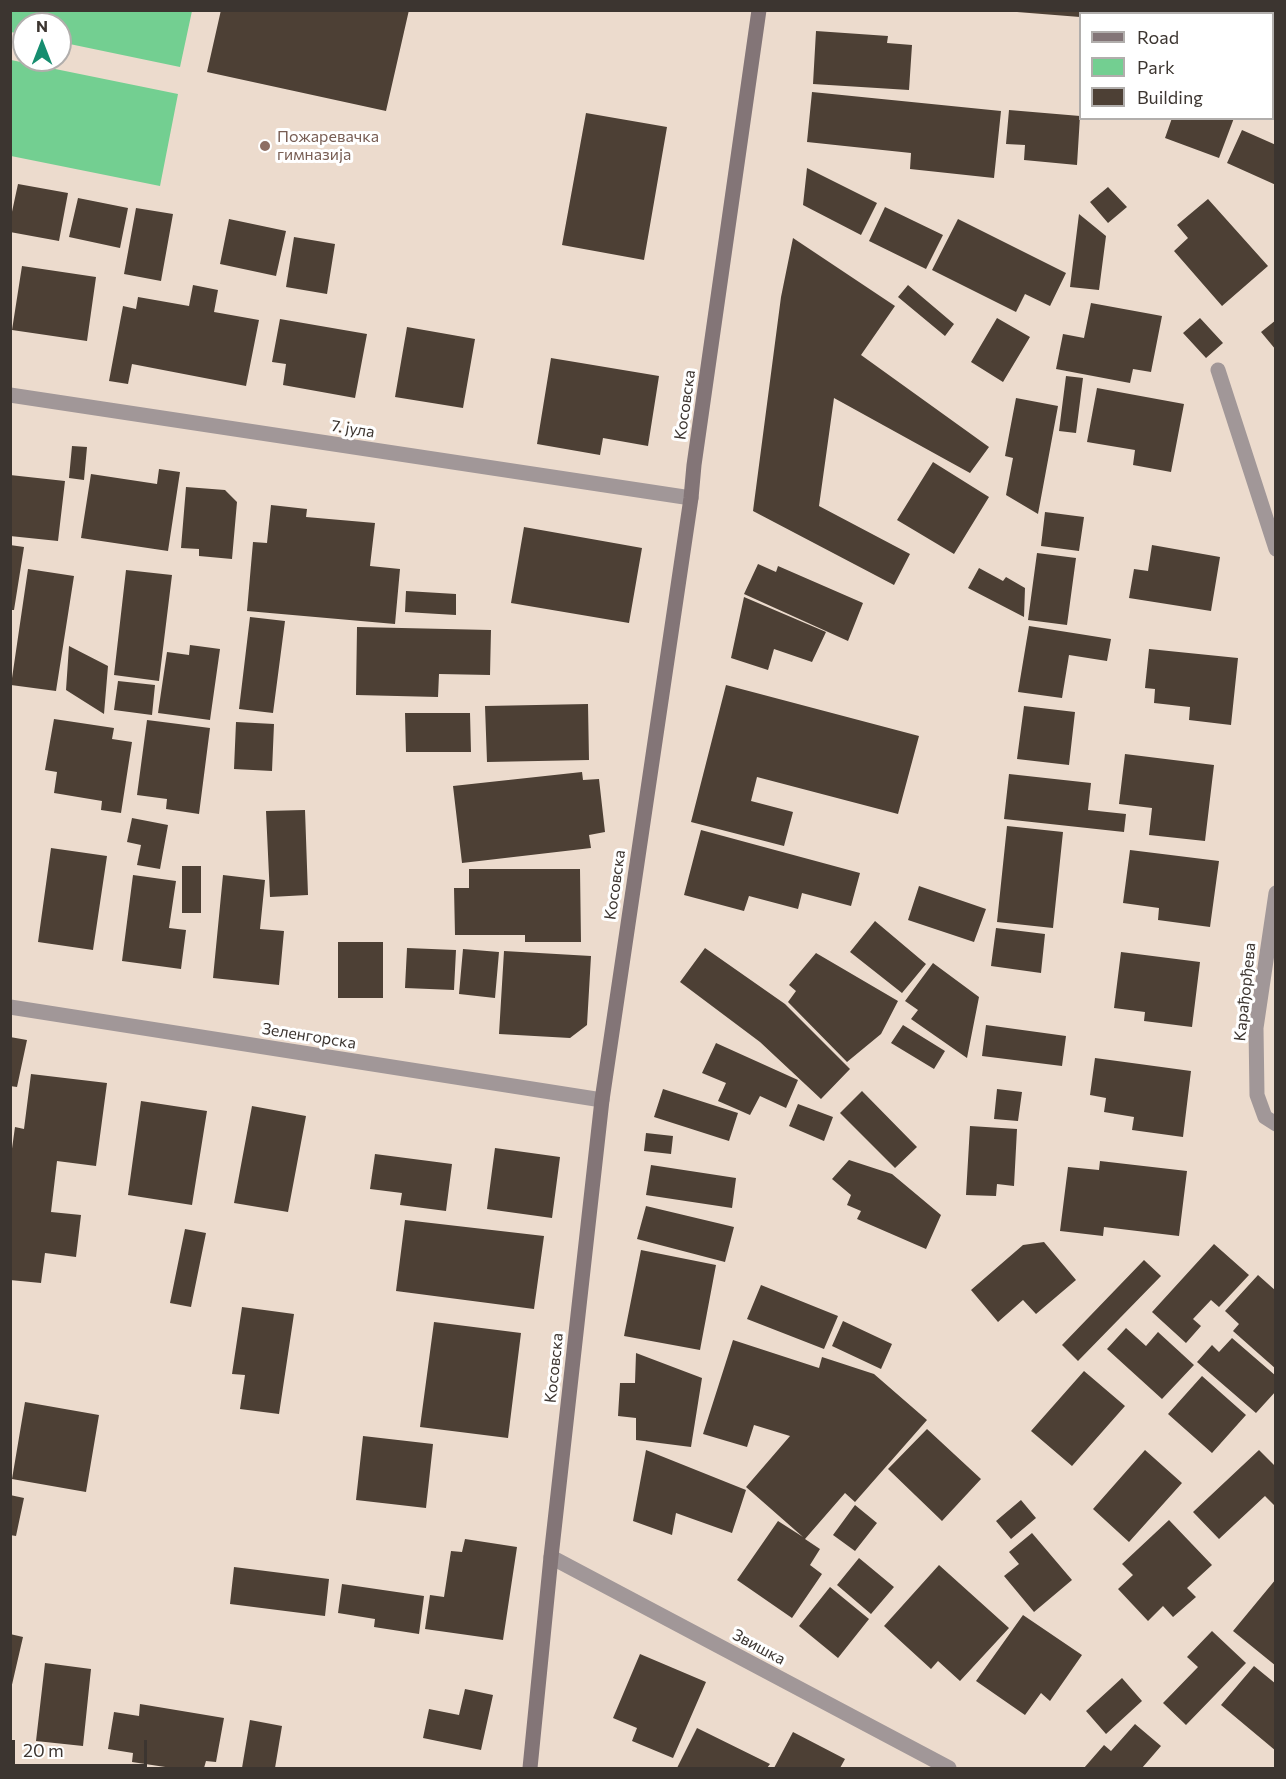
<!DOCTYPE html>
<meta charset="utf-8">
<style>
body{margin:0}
#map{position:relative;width:1286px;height:1779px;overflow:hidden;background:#ecdbcd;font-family:Commissioner,sans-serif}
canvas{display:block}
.frame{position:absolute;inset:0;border:12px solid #3c3530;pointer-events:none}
.legend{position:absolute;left:1079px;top:12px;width:195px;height:108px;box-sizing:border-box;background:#fff;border:2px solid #b1aeac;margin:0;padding:8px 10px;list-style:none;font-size:18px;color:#3c3530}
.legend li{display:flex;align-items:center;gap:12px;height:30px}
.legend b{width:30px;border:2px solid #b1aeac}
.north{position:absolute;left:12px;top:12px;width:60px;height:60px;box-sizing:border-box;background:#fff;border:2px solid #b1aeac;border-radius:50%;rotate:0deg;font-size:16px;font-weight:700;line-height:24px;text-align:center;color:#3c3530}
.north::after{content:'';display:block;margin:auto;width:21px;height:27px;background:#168d6f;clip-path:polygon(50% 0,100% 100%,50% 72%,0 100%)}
.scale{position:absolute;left:12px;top:1740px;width:135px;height:27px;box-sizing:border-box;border:3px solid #3c3530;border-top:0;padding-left:8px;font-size:18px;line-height:21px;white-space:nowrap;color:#3c3530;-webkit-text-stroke:4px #fff;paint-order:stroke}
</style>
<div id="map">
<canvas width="1286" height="1779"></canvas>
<div class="frame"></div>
<ul class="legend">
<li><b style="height:8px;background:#837577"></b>Road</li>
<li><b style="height:16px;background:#73cf91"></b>Park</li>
<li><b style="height:16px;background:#4d4035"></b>Building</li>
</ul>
<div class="north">N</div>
<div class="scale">20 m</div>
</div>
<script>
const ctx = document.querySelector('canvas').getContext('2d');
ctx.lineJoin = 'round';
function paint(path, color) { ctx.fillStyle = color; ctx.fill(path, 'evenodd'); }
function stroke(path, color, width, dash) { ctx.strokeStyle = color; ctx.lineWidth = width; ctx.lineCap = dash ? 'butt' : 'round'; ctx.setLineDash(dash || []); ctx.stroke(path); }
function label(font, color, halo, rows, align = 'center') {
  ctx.font = font + ' Commissioner,sans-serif'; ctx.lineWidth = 6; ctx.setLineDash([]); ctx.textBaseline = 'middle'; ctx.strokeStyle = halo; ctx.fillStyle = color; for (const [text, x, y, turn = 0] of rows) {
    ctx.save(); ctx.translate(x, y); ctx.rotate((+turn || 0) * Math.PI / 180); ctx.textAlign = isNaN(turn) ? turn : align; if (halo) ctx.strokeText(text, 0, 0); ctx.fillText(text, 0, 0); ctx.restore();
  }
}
const green = new Path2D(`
 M11,10H192V11L180,67L60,42V24H24V35L11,32Z
 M11,60L178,94L160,186L11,156Z`);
const building = new Path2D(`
 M221,10H409L386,111L207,72Z
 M1018,10H1106V14H1080V17L1017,12Z
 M1110,10H1203V14H1109Z
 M816,31L888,36L887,43L912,45L909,90L813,84Z
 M1272,84H1276V117H1272Z
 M812,92L1001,111L994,178L910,169L911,153L807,142Z
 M1009,110L1080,116L1077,165L1024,160L1025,145L1006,144Z
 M586,113L667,127L644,260L562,245Z
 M1172,118H1234L1219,158L1165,138Z
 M1242,130L1276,145V185L1227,163Z
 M807,168L877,203L861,235L803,205Z
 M18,184L68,193L59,241L10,232V221Z
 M1108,187L1127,207L1108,223L1090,202Z
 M78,198L128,208L120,248L69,237Z
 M1208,199L1268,266L1222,306L1174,251L1188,238L1177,225Z
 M885,207L943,235L926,269L869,241Z
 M136,208L173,214L161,281L124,274Z
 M1079,214L1106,236L1099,290L1070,287Z
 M229,219L286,231L276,276L220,264Z
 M958,219L1066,273L1050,306L1025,294L1016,312L932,270Z
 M294,237L335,244L327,294L286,287Z
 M793,238L895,306L861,355L989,447L970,473L834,398L819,506L910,554L894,585L753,511L781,297Z
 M22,266L96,277L87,341L12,330Z
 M193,285L218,290L214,312L259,320L246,386L132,364L128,384L109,381L123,306L136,309L138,297L189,306Z
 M908,285L954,324L945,336L898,297Z
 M1091,303L1162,316L1151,372L1133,369L1130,383L1056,369L1063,334L1084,338Z
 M997,318L1030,337L1003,382L971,362Z
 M1200,318L1223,343L1206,358L1183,333Z
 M280,319L367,334L355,398L283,385L286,364L272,362Z
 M1276,320V350L1261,332Z
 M407,327L475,339L463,408L395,397Z
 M551,358L659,376L648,446L603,438L600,455L537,444Z
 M1066,376L1083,378L1076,433L1059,431Z
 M1097,388L1184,404L1171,472L1133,465L1135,450L1087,442Z
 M1016,398L1058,406L1038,514L1006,495L1013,458L1005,456Z
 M72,446L87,447L84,480L69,478Z
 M933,462L989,497L954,554L897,520Z
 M159,469L180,472L168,551L81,538L91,474L157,484Z
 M10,475L65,481L58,541L10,536Z
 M186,487L225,490L237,502L232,559L199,556V549L181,548Z
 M271,505L307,509L306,517L375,523L370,566L400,569L395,624L247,611L253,542L267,543Z
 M1045,512L1084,517L1079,551L1041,546Z
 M524,527L642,548L629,623L511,603Z
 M10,545L24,547L14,610H10Z
 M1152,545L1220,557L1211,611L1129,598L1134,569L1148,571Z
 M1037,553L1076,558L1067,625L1028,620Z
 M758,564L776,572L778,566L863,603L848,641L744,594Z
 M979,568L1003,581L1006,577L1025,588L1024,617L968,588Z
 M28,569L74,576L56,691L11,685Z
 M126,570L172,575L159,681L114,675Z
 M406,591L456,594V615L405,612Z
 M744,597L826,632L812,662L774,649L768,670L731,658Z
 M250,617L285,621L273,713L239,709Z
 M1029,626L1111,639L1107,661L1069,655L1062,698L1018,692Z
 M357,627L491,630L490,675L439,674L438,697L356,695Z
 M190,645L220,649L210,720L158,713L167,652L189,655Z
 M69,646L108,666L104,714L66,690Z
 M1149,649L1238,658L1231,725L1189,720L1190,707L1154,703L1155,689L1145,688Z
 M118,681L155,685L152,715L114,710Z
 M726,685L919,736L898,814L757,777L751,801L793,812L784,846L691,822Z
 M588,704L589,760L487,762L485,706Z
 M1024,706L1075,712L1069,765L1017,759Z
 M405,713H470L471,752H406Z
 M54,719L114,728L112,739L132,742L121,813L101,810L102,801L54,793L57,772L45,770Z
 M147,720L210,728L199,814L166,809L167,799L137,795Z
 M236,722L274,724L272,771L234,769Z
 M1125,754L1214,765L1205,841L1149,835L1152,808L1119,804Z
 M582,772L583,780L599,779L605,832L589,835L591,848L462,863L453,786Z
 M1009,774L1091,783L1088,810L1126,814L1124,832L1004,819Z
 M305,810L308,895L270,897L266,811Z
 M132,818L168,825L160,869L137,865L141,845L127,842Z
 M1007,826L1063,832L1053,928L997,922Z
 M701,830L860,873L851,906L802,893L798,909L749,896L744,911L684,895Z
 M51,848L107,856L93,950L38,942Z
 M1130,850L1219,861L1210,927L1158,920L1159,908L1123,903Z
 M182,866H201V913H182Z
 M469,869H580L581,942H525V935H455L454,888H469Z
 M133,875L176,881L169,928L186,930L181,969L122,961Z
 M223,875L265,880L260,929L284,931L279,985L213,978Z
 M919,886L986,909L974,942L908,920Z
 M875,921L926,964L902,993L850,952Z
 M996,928L1045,934L1041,973L991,966Z
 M338,942H383V998H338Z
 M407,948L456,950L454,990L405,988Z
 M705,948L785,1004L850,1069L821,1099L760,1042L680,982Z
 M463,949L499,952L495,998L459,994Z
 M504,951L591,956L587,1025L570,1038L499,1034Z
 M1121,952L1200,962L1192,1027L1144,1021L1145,1012L1114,1008Z
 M816,953L898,1001L881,1034L847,1062L788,1002L796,991L789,985Z
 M933,963L979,997L967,1058L911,1019L918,1010L905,1001Z
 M903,1025L945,1051L934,1069L891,1043Z
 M986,1025L1066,1036L1062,1066L982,1056Z
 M10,1037L27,1040L17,1087L10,1086Z
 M716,1043L798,1080L786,1108L760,1096L750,1115L718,1101L726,1083L702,1073Z
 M1095,1058L1191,1071L1183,1137L1132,1130L1134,1117L1104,1112L1106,1098L1090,1095Z
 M31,1074L107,1083L96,1166L57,1161L51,1212L81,1215L76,1257L45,1253L41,1283L10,1280V1163L15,1127L24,1129Z
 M663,1089L738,1113L729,1141L654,1117Z
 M997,1089L1022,1092L1018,1121L994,1119Z
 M862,1091L917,1147L895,1168L840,1113Z
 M141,1101L207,1111L192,1205L128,1195Z
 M798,1104L833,1117L824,1141L789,1126Z
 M252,1106L306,1116L288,1212L234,1203Z
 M970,1126L1017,1129L1014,1186L997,1184L996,1196L966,1195Z
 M646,1133L673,1136L671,1154L644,1151Z
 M495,1148L560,1157L552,1218L487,1209Z
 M375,1154L452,1164L446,1211L400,1205L402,1193L370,1189Z
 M849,1160L892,1174L941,1215L926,1249L857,1219L861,1211L847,1205L851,1195L832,1179Z
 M1100,1161L1187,1171L1179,1236L1104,1227L1103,1236L1060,1231L1068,1167L1099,1170Z
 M651,1165L736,1178L732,1208L646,1195Z
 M646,1206L734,1227L725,1262L637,1239Z
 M405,1220L544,1236L534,1309L396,1291Z
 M185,1229L206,1233L191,1307L170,1303Z
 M1044,1242L1076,1280L1036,1314L1023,1300L998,1322L971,1290L1023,1245Z
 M1214,1244L1249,1275L1219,1307L1211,1300L1193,1319L1201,1326L1186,1343L1152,1312Z
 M641,1250L716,1265L700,1350L624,1336Z
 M1144,1260L1161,1276L1078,1361L1062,1345Z
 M1258,1275L1276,1291V1369L1233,1331L1239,1324L1225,1311Z
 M761,1285L838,1316L824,1349L747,1319Z
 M242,1307L294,1314L279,1414L240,1409L245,1375L232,1374Z
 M843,1321L892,1344L881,1369L832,1346Z
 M434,1322L521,1333L508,1438L420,1427Z
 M1126,1328L1146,1346L1158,1332L1194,1365L1162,1399L1107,1349Z
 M1232,1338L1276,1376V1391L1256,1413L1197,1362L1212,1345L1219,1352Z
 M733,1340L819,1368L822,1357L874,1374L927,1420L855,1502L845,1493L805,1539L820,1549L810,1565L822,1574L792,1618L737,1580L778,1521L803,1537L746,1487L790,1436L754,1425L747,1447L703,1434Z
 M636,1353L702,1378L691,1447L636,1440V1418L618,1416L620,1383H635Z
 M1084,1371L1125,1406L1072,1466L1031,1431Z
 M1202,1376L1246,1415L1212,1453L1168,1414Z
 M25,1402L99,1415L86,1492L12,1479Z
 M927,1429L981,1479L942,1521L888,1469Z
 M363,1436L433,1444L426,1508L356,1500Z
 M646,1450L746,1490L732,1533L676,1513L672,1535L633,1521Z
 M1145,1450L1182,1483L1129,1542L1093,1509Z
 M1259,1450L1276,1467V1507L1265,1496L1219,1539L1193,1512Z
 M10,1495L24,1498L16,1536L10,1535Z
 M1021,1500L1036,1518L1011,1539L996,1521Z
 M855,1505L877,1523L855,1551L833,1535Z
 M1169,1520L1212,1565L1187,1588L1196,1597L1173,1617L1163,1606L1148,1621L1118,1589L1133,1575L1122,1564Z
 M1032,1533L1072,1580L1034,1612L1004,1576L1019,1564L1009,1552Z
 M465,1539L517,1547L503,1640L425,1629L430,1595L444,1597L451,1551L462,1552Z
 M859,1558L894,1587L871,1614L837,1585Z
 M939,1565L1009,1628L960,1681L938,1661L931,1669L884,1626Z
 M234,1567L329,1579L325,1616L230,1604Z
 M1276,1579V1666L1233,1631Z
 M342,1584L424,1596L419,1634L374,1627L375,1619L338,1613Z
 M830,1587L869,1619L838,1658L799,1626Z
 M1023,1615L1082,1655L1050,1701L1041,1693L1025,1715L976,1681Z
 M1212,1631L1246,1663L1186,1725L1163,1703L1198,1667L1187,1657Z
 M10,1634L23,1637L11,1689H10Z
 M640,1654L706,1682L673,1758L632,1741L637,1728L613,1718Z
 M45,1663L91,1669L83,1746L36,1741Z
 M1254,1666L1276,1684V1751L1221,1705Z
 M1122,1678L1142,1701L1106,1734L1086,1711Z
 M465,1689L493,1695L481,1750L423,1738L429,1709L459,1715Z
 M140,1704L224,1718L216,1762L206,1761L204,1768H172L132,1762L133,1753L108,1749L114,1712L139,1716Z
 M250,1720L282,1726L275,1768H242Z
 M1135,1724L1161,1746L1142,1768H1084L1104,1745L1111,1751Z
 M697,1728L770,1764L767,1768H677Z
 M793,1732L845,1759L840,1768H774Z`);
const street = new Path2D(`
 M1218,370L1276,549
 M10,395L691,498
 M1276,893L1256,1028L1257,1095L1265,1117L1276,1124
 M10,1007L602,1100
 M551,1557L949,1768`);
const secondary = new Path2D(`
 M530,1768L551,1557L602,1100L691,498L694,465L759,10`);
const markers = [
 [265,146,6,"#8d6e63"]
];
const educationNames = [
 ["Пожаревачка",277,137],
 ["гимназија",277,155]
];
const streetNames = [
 ["Косовска",685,405,-82],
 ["7. јула",353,429,9],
 ["Косовска",615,885,-82],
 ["Карађорђева",1245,992,-84],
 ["Зеленгорска",309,1036,9],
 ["Косовска",554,1368,-84],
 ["Звишка",759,1647,28]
];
paint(green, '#73cf91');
paint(building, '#4d4035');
stroke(street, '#a19798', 15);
stroke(secondary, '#837577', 15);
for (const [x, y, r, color] of markers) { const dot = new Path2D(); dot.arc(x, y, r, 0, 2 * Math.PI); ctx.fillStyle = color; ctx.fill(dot); stroke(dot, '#fff', 2); }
label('16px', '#785e54', '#fff', educationNames, 'left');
label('16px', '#3c3530', '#fff', streetNames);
</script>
